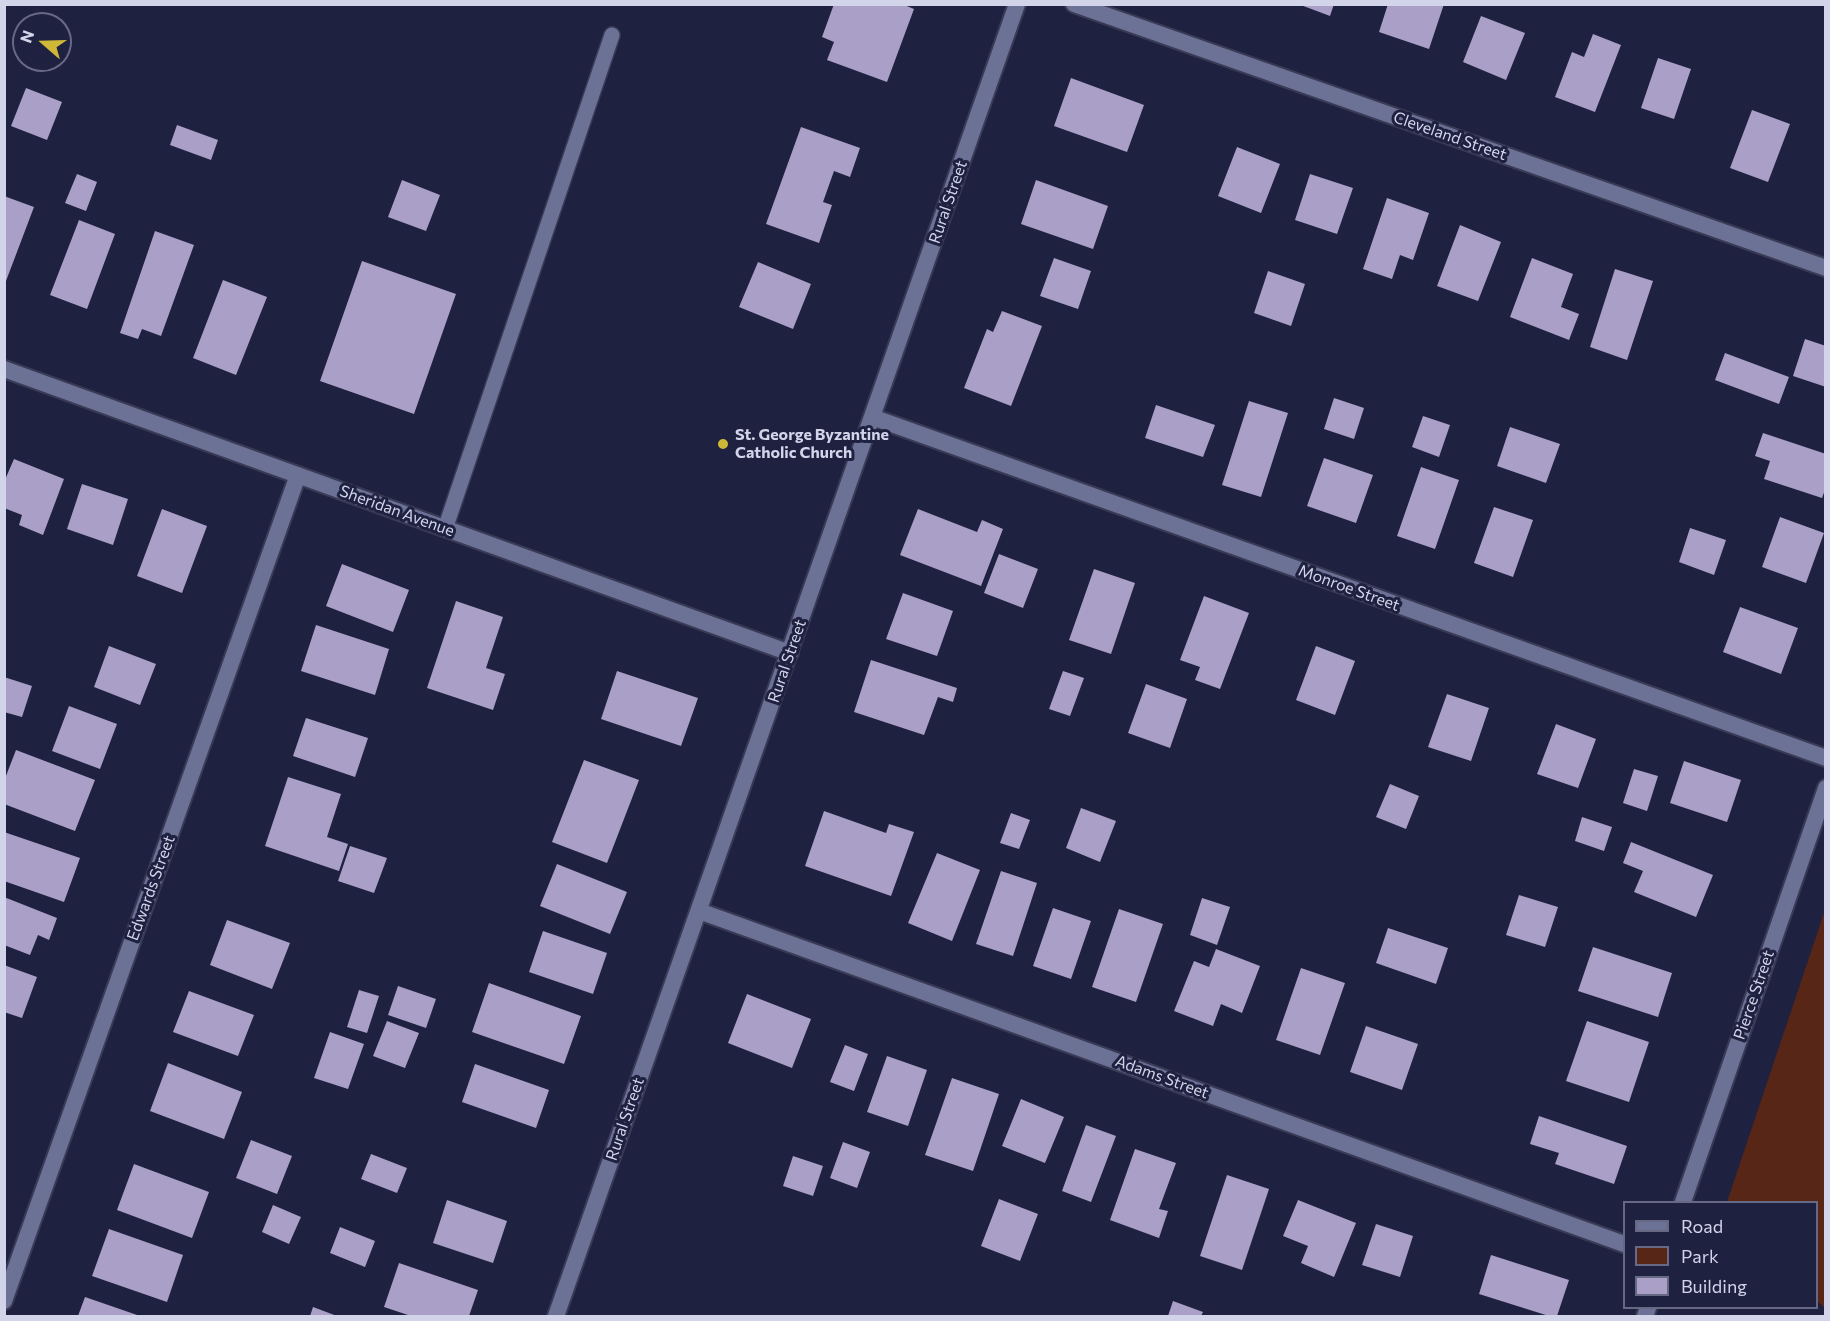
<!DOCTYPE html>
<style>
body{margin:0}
#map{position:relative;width:1830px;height:1321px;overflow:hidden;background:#1f2140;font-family:Commissioner,sans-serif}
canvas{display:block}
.frame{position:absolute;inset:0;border:6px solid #d2d5ea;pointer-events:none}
.legend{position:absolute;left:1623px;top:1201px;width:195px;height:108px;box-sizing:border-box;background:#1f2140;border:2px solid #676984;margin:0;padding:8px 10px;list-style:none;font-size:18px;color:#d2d5ea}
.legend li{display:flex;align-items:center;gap:12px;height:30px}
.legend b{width:30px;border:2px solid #676984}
.north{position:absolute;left:12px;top:12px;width:60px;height:60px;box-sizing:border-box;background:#1f2140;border:2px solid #676984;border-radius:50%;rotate:290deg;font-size:16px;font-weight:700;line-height:24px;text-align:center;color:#d2d5ea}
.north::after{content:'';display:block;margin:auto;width:21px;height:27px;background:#cfb837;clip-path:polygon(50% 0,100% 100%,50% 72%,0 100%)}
</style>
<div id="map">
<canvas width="1830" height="1321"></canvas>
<div class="frame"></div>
<ul class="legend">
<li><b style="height:8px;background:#6c7196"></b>Road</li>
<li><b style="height:16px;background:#582616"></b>Park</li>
<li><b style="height:16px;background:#aa9fc6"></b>Building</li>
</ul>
<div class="north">N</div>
</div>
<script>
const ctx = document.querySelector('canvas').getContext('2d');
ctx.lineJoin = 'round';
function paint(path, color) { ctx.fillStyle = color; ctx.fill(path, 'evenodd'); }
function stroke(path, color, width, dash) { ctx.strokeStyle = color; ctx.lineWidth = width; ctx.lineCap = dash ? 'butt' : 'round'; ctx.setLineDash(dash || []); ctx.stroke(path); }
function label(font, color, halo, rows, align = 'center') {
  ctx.font = font + ' Commissioner,sans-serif'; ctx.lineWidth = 6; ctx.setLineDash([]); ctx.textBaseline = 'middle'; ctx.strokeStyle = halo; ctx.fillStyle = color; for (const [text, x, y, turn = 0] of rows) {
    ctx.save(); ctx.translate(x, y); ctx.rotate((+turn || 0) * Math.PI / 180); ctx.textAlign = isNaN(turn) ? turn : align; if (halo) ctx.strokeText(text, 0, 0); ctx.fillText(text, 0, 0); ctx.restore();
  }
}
const green = new Path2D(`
 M1825,910V1308L1817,1301L1816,1202H1727Z`);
const building = new Path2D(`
 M834,4H902L914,9L887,82L827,60L834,42L822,37Z
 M1298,4H1334L1330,16Z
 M1388,4H1444L1429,49L1379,32Z
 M1481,16L1525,33L1506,80L1463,62Z
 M1593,34L1621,45L1595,112L1555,97L1572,52L1584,57Z
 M1658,58L1691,69L1674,119L1641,108Z
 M1071,78L1144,105L1127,152L1054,126Z
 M26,88L62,102L47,140L11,126Z
 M1752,110L1790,124L1768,182L1730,168Z
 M177,125L218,140L211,160L170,145Z
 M801,127L860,148L850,177L834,171L823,202L832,205L819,243L766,224Z
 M1237,147L1280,164L1261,213L1218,196Z
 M77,174L97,182L86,211L65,203Z
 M1310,174L1353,188L1337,234L1295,220Z
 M402,180L440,195L426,231L388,217Z
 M1036,180L1108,206L1093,249L1021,224Z
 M4,196L34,207L6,281L4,280Z
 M1387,198L1429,213L1413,260L1400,255L1392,279L1363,269Z
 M79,220L115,234L87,309L50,295Z
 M1460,225L1501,242L1478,301L1437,286Z
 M155,231L194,245L161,336L142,329L138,339L120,333Z
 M1054,258L1091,271L1078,309L1040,296Z
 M1532,258L1573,274L1561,307L1579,314L1569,340L1510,317Z
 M362,261L456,294L414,414L320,381Z
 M758,262L811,284L793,329L739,307Z
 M1615,269L1653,281L1627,360L1590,347Z
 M1268,271L1305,284L1291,326L1254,313Z
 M223,280L267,297L236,375L193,358Z
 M1002,311L1042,326L1011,406L964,388L987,329L993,332Z
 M1805,339L1826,346V387L1793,376Z
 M1725,353L1789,377L1779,404L1715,380Z
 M1334,398L1364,408L1354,439L1324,429Z
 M1249,401L1288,413L1261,497L1222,485Z
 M1156,405L1215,425L1203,457L1145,438Z
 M1423,416L1450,425L1439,457L1412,447Z
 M1510,427L1560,444L1546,483L1497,466Z
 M1763,433L1826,454V487L1822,498L1764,479L1770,461L1755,456Z
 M1324,458L1373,475L1356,523L1307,506Z
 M14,459L64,479L43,535L19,525L22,515L4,508V482Z
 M1421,467L1459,480L1435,549L1397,536Z
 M82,484L128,499L113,545L67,529Z
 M1494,507L1533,520L1513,577L1474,563Z
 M162,509L207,526L182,593L137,576Z
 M918,509L977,532L982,520L1003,529L981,586L900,555Z
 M1780,517L1824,533L1806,583L1762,567Z
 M1690,528L1726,540L1714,575L1679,562Z
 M999,554L1038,569L1023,608L984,593Z
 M342,564L409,590L393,632L326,606Z
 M1094,569L1135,583L1111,654L1069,640Z
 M903,593L953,611L937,656L886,639Z
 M1204,596L1249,613L1220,689L1195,680L1200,667L1180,660Z
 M456,601L503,617L486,668L505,674L493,710L427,688Z
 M1740,607L1798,628L1781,674L1723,652Z
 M316,625L389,649L375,695L301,671Z
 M109,646L156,664L140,705L94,687Z
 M1316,646L1355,661L1335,715L1296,700Z
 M871,660L957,688L953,702L938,697L924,735L854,712Z
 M617,671L698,698L681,746L601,719Z
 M1063,671L1084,678L1070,716L1049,709Z
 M4,677L32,686L22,717L4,712Z
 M1146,684L1187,699L1170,748L1128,733Z
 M1447,694L1489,708L1471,761L1428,747Z
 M69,706L117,724L100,769L52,751Z
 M306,718L368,738L355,777L293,756Z
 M1556,724L1596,739L1578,788L1537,774Z
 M16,750L95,780L75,831L4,804V781Z
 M584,760L639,780L607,863L552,842Z
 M1684,761L1741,780L1727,822L1670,803Z
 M1634,769L1658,776L1647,811L1623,803Z
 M288,777L341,794L327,837L348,844L339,871L265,846Z
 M1390,784L1419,796L1406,829L1376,817Z
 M1081,808L1116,821L1100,862L1066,848Z
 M824,811L886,833L889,824L914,832L891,896L805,866Z
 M1011,813L1030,820L1019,849L1000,843Z
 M1582,817L1612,827L1604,851L1575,841Z
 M4,832L80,858L64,902L4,881Z
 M1631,842L1713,875L1696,917L1634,892L1643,871L1623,863Z
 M350,846L387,858L374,893L338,881Z
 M937,853L980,870L952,941L908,923Z
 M557,864L627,892L610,934L540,906Z
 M1001,871L1037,883L1013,956L976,944Z
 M1519,895L1558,907L1545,947L1506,935Z
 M4,897L57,918L49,940L38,935L30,955L4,945Z
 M1202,898L1230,907L1217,945L1190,935Z
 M1053,908L1091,921L1071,979L1033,966Z
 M1119,909L1163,924L1136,1002L1092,987Z
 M227,920L290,943L272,989L210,965Z
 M1388,928L1448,948L1436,984L1376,963Z
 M543,931L607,953L593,994L529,972Z
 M1593,947L1672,973L1658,1017L1578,991Z
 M1216,949L1260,966L1242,1013L1221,1004L1213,1026L1174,1011L1194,961L1209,967Z
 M4,965L37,977L22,1018L4,1012Z
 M1301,968L1345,983L1320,1055L1276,1040Z
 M489,983L581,1016L564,1064L472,1032Z
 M398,986L436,999L426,1028L388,1015Z
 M359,990L379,996L367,1033L347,1027Z
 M189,991L254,1015L238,1056L173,1032Z
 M747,994L811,1019L792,1068L728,1043Z
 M387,1021L419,1033L405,1068L373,1056Z
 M1587,1021L1649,1042L1629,1102L1566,1081Z
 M1366,1026L1418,1044L1402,1090L1350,1072Z
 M330,1032L364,1044L348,1089L314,1078Z
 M845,1045L868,1054L854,1091L830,1082Z
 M887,1056L927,1070L908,1126L867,1112Z
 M168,1063L242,1092L224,1139L150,1111Z
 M475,1064L549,1090L536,1128L462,1102Z
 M952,1078L999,1094L973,1171L925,1155Z
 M1021,1099L1064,1117L1045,1163L1002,1146Z
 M1539,1116L1627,1146L1614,1184L1555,1164L1559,1153L1530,1144Z
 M1086,1125L1116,1136L1091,1202L1062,1191Z
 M251,1140L292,1156L277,1194L236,1178Z
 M843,1142L870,1152L857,1188L830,1178Z
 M1135,1149L1176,1163L1159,1209L1168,1211L1159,1238L1110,1220Z
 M371,1154L407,1168L397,1193L361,1179Z
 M793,1156L823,1166L813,1196L783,1186Z
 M134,1164L209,1192L192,1238L117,1210Z
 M1227,1175L1269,1189L1242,1270L1200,1256Z
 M999,1199L1038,1214L1020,1261L981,1246Z
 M447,1200L507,1221L493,1263L433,1243Z
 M1298,1200L1356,1223L1334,1277L1301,1263L1308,1246L1283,1236Z
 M273,1205L301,1217L289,1244L262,1232Z
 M1376,1224L1413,1236L1400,1277L1362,1265Z
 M340,1227L375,1241L365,1267L330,1253Z
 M109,1229L183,1255L167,1302L92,1276Z
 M1491,1255L1569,1280L1557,1316H1549L1479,1294Z
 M399,1263L478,1290L469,1316H411L384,1307Z
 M85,1297L140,1316H78Z
 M1173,1301L1203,1312L1201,1316H1168Z
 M313,1307L337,1316H310Z`);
const service = new Path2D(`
 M445,529L612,35`);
const minor = new Path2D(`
 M1074,4L1826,268
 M4,369L790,653
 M872,417L1826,758
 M699,911L1624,1244
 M1683,1202L1826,788
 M4,1301L298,475
 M556,1316L1017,4
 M1645,1316L1648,1308`);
const markers = [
 [723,444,6,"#cfb837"]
];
const streetNames = [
 ["Cleveland Street",1450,136,19],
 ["Rural Street",948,202,-71],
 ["Sheridan Avenue",397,511,20],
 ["Monroe Street",1349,588,20],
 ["Rural Street",787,661,-71],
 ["Edwards Street",151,888,-70],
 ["Pierce Street",1754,995,-71],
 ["Adams Street",1162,1077,20],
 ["Rural Street",625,1119,-71]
];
const poiNames = [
 ["St. George Byzantine",735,435],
 ["Catholic Church",735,453]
];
paint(green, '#582616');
paint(building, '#aa9fc6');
stroke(service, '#393a55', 18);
stroke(minor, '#393a55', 20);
stroke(service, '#6c7196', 15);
stroke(minor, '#6c7196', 16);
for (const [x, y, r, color] of markers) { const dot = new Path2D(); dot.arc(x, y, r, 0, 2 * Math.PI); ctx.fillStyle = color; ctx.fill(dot); stroke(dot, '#1f2140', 2); }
label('16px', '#d2d5ea', '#1f2140', streetNames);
label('bold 16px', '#d2d5ea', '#1f2140', poiNames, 'left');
</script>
